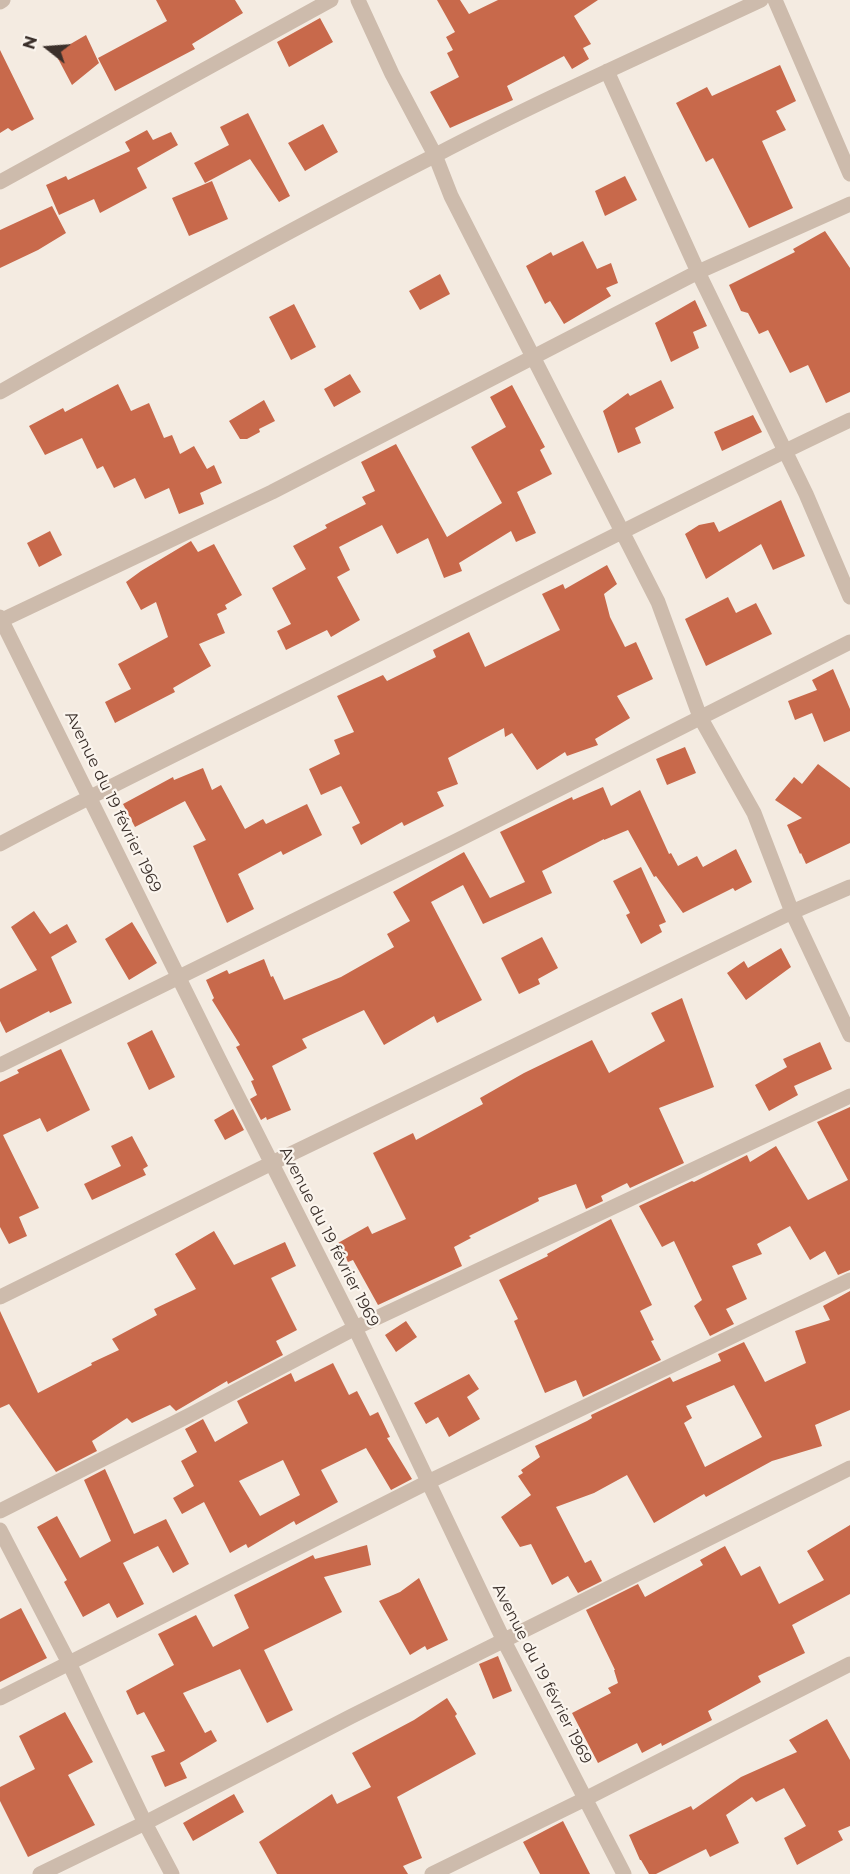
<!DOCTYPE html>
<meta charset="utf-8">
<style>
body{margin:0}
#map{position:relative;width:850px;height:1874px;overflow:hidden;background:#f4ebe1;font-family:Montserrat,sans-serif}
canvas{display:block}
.north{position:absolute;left:18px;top:18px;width:60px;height:60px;-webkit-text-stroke:4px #fbf5ee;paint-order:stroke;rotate:287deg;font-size:16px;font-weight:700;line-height:24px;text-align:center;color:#3b302b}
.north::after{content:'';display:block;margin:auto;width:21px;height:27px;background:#3b302b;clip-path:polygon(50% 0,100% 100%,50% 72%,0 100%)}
</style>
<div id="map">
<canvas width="850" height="1874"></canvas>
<div class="north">N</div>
</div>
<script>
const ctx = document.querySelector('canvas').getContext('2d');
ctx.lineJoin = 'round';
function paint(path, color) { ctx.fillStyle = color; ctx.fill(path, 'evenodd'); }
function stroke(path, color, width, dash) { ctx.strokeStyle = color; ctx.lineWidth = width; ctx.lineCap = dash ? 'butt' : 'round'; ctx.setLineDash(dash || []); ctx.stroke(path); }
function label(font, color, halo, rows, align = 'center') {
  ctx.font = font + ' Montserrat,sans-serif'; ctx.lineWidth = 4.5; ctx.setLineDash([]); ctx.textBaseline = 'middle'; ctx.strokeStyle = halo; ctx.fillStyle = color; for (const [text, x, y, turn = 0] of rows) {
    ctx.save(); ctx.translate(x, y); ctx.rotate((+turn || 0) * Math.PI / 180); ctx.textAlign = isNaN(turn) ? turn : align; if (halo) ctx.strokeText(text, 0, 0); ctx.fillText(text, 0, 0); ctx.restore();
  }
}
const building = new Path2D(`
 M156,0H235L243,13L192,44L195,49L115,91L98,58L167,21Z
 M437,0H460L469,14L498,0H598L574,16L591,44L583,48L589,59L572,69L564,56L507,86L513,100L450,128L430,92L459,77L447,53L453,50L446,37L455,32Z
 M320,18L333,42L289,67L277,42Z
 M86,35L99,63L72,85L55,53Z
 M0,50L34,119L12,131L8,128L0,133Z
 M780,65L796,101L776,111L786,130L762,141L793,208L749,228L713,158L706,162L676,103L707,87L712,96Z
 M248,113L290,196L279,202L250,159L205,183L194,163L229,145L220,127Z
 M323,124L338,152L305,171L288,143Z
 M147,130L153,140L171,132L178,145L137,168L147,188L100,213L94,199L59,215L46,185L66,176L68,180L130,151L125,142Z
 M625,176L637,200L605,216L595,191Z
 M212,181L228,219L189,236L172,198Z
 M52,206L66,233L38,250L0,268V230Z
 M825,231L850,268V392L826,403L808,365L790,373L768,330L759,334L748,313L741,311L729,285L795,252L793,249Z
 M583,241L597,269L611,263L618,283L606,288L611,296L564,324L550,301L545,304L526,266L551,252L553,256Z
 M440,274L450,294L420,310L409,291Z
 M695,300L707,326L693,332L699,348L671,362L655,323Z
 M294,304L316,347L291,360L269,317Z
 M350,374L361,392L334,407L324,389Z
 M661,380L674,408L635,428L641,443L618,453L603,411L628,393L630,396Z
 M118,384L131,411L149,403L164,438L172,435L180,454L194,446L207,469L214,465L222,483L200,493L204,504L179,514L169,488L145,499L135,478L114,488L103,466L97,469L82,438L45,455L29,426L63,408L65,412Z
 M512,385L545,447L540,450L552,474L517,492L536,533L516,542L511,531L459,563L462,571L444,578L428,538L397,554L382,525L339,547L350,570L337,577L360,620L331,637L327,630L286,650L277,631L291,624L272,588L306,569L293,546L327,528L325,525L366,504L362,497L375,491L361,462L396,444L447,537L502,503L471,447L506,427L490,397Z
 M264,400L275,421L259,429L260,432L247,439H240L229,421Z
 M753,415L762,432L722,451L714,432Z
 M781,500L805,556L773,570L761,544L706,579L685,534L699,525L714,522L719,532Z
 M50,531L62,555L39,567L27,543Z
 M191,541L198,552L214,544L242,595L225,605L227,609L217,614L225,633L199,644L211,666L173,688L175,692L115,723L105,702L131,689L118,664L168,637L156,602L141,610L126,582L141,571Z
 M607,565L617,584L604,594L610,617L625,647L636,642L653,679L617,696L630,718L595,739L598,745L567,756L565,752L537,770L512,733L505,737L504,728L448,758L458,784L437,792L444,806L404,826L402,822L361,845L352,827L360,823L341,786L321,795L309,769L340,754L334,740L354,732L337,696L383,675L387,681L436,657L433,650L469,632L485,667L560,630L542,594L563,584L565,589Z
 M728,597L736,613L756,603L772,634L706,666L685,619Z
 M833,669L850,709V731L824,742L812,713L795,720L788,701L817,690L812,680Z
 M685,747L696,773L667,785L656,759Z
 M818,764L850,788V843L806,864L801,853L800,854L787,825L802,818L775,800L794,777L802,784Z
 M203,768L212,790L221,785L245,829L263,819L266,824L307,804L322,835L283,855L281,851L238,874L254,909L227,923L193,846L206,840L185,801L135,827L123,804L173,777L174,780Z
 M603,787L611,806L640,790L669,854L671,853L678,866L697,856L703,867L736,849L752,882L735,891L733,888L683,913L656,876L654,877L628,830L604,840V839L542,871L552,893L483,924L463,885L431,902L482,1000L437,1023L434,1016L384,1045L364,1010L302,1039L307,1048L272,1066L291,1110L267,1120L266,1117L261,1120L250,1099L257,1095L251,1081L254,1080L236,1047L240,1045L212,1000L214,998L206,980L227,970L229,974L264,959L271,977L273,976L284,1000L341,977L394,947L387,934L410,921L393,892L464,852L490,898L525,882L500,832L572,797L573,800Z
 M641,867L666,922L659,925L662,932L641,944L626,915L630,913L613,881Z
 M34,911L50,934L67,924L77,942L51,957L72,1003L50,1013L49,1011L6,1033L0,1021V989L37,970L11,927Z
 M132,922L157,963L129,980L105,939Z
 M542,937L558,968L538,979L540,984L519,994L501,958Z
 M781,948L791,967L746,1000L727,973L744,961L748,968Z
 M682,998L714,1087L659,1108L684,1163L630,1188L627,1183L601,1196L603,1201L586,1209L576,1184L538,1198L539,1201L469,1236L471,1238L454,1247L462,1266L378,1305L353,1260L348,1262L338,1243L368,1226L372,1234L406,1219L373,1153L413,1133L416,1140L483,1104L480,1098L524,1073L592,1040L609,1073L665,1041L651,1013Z
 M152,1030L175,1077L149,1090L127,1043Z
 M820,1042L832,1069L794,1086L798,1095L769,1111L755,1085L787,1067L783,1059Z
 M61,1049L90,1110L47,1132L40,1118L3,1135L39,1208L19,1217L27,1236L9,1244L0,1227V1082L19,1073L17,1070Z
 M850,1107V1270L838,1275L825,1251L810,1260L790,1226L757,1244L762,1254L732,1266L747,1299L726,1309L734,1324L710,1336L694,1306L702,1300L674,1241L662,1247L639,1206L692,1181L694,1182L747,1155L750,1162L776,1146L808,1200L848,1180L817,1122Z
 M233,1109L244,1130L225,1140L214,1120Z
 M132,1136L148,1166L143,1169L146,1175L92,1200L84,1184L121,1166L111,1146Z
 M611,1219L652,1305L640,1311L654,1340L651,1341L661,1360L583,1397L576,1380L545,1393L514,1321L518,1319L499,1280L548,1256L547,1254Z
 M214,1231L234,1265L285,1242L296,1266L271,1278L297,1330L276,1341L283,1355L228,1384L227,1381L176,1411L170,1405L132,1423L127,1418L92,1441L97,1451L56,1472L9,1404L0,1408V1311L38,1393L92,1365L91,1363L119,1350L112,1339L157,1315L154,1309L196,1289L175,1254Z
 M850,1291V1410L815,1425L822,1446L772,1461L706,1497L704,1494L654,1523L627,1475L594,1493L556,1507L585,1563L591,1560L602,1581L578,1593L568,1576L552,1585L531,1544L520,1547L501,1517L531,1495L518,1476L523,1473L521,1470L540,1457L535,1446L587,1421L592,1418L591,1415L670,1377L673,1382L721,1361L718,1354L744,1342L765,1382L806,1363L795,1331L830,1320L823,1306ZM734,1385L762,1437L705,1467L684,1423L692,1418L686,1406Z
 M406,1321L417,1337L396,1352L385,1335Z
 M333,1363L349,1395L357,1391L370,1416L378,1412L390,1437L387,1438L412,1479L391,1490L366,1448L321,1470L338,1502L296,1525L294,1521L248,1548L246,1544L230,1553L204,1502L182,1514L173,1498L194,1486L181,1461L197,1452L185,1429L203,1419L215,1442L248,1423L237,1401L291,1373L295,1382ZM283,1460L300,1495L260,1516L239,1481Z
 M469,1374L479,1389L467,1397L480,1419L449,1437L438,1417L426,1424L414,1403Z
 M105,1469L134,1534L166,1519L189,1564L173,1573L158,1546L123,1563L144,1604L117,1618L109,1603L83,1617L64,1582L67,1580L37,1527L57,1516L80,1558L111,1541L84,1480Z
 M850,1525V1594L792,1625L805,1653L758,1676L761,1682L708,1711L712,1720L662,1746L661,1743L642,1753L637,1743L598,1763L572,1713L611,1693L608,1688L618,1683L614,1670H615L586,1610L638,1584L645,1597L703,1565L700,1560L725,1546L741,1576L760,1566L779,1604L824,1580L807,1551Z
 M367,1545L371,1565L324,1577L342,1612L264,1650L293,1710L267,1723L240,1669L183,1693L205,1733L211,1730L217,1741L180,1763L187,1778L165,1787L151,1756L165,1751L144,1712L137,1715L126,1691L174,1665L158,1634L196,1615L213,1647L249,1628L234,1595L313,1555L315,1559Z
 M419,1578L448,1640L427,1650L425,1646L410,1655L379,1601L400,1592Z
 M21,1608L47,1658L0,1682V1619Z
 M498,1656L512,1691L493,1699L479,1664Z
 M447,1698L457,1714L455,1716L476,1754L397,1797L422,1858L403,1866L408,1874H277L259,1842L332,1794L337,1804L371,1787L352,1753L414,1720Z
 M65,1712L93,1762L68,1775L95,1825L28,1857L0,1801V1787L35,1769L19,1736Z
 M827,1719L850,1760V1826L838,1831L843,1840L797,1865L784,1838L806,1826L784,1788L756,1802L752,1797L726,1815L739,1843L710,1857L706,1849L656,1874H649L641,1860H640L629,1835L691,1806L693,1810L741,1777L797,1752L789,1740Z
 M234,1794L244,1812L193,1841L183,1823Z
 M563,1821L590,1874H540L523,1842Z`);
const street = new Path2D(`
 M358,0L392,74L435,155L451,196L658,602L700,717L754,813L792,912L850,1035
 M775,0L850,174
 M0,2L3,0
 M607,71L698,272L806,494L850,597
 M0,182L331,0
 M0,392C143,311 287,231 434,156C541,100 652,51 761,0
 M0,617L219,1059L355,1328L504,1641L624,1874
 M0,621L272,492L698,272L850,204
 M0,844C129,775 261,713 393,647C545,571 696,493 850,420
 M0,1065L458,840L850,642
 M0,1297L272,1163L792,912L850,887
 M0,1511L192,1414L355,1328L850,1096
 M0,1530L69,1663L145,1823L172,1874
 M0,1698L428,1482L850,1280
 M40,1874L145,1823L352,1716L850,1468
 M432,1874L585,1799L850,1664`);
const streetNames = [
 ["Avenue du 19 février 1969",113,802,64],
 ["Avenue du 19 février 1969",329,1237,63],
 ["Avenue du 19 février 1969",542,1674,63]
];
paint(building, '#c8694b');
stroke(street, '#cdbbac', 15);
label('16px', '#3b302b', '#fbf5ee', streetNames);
</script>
